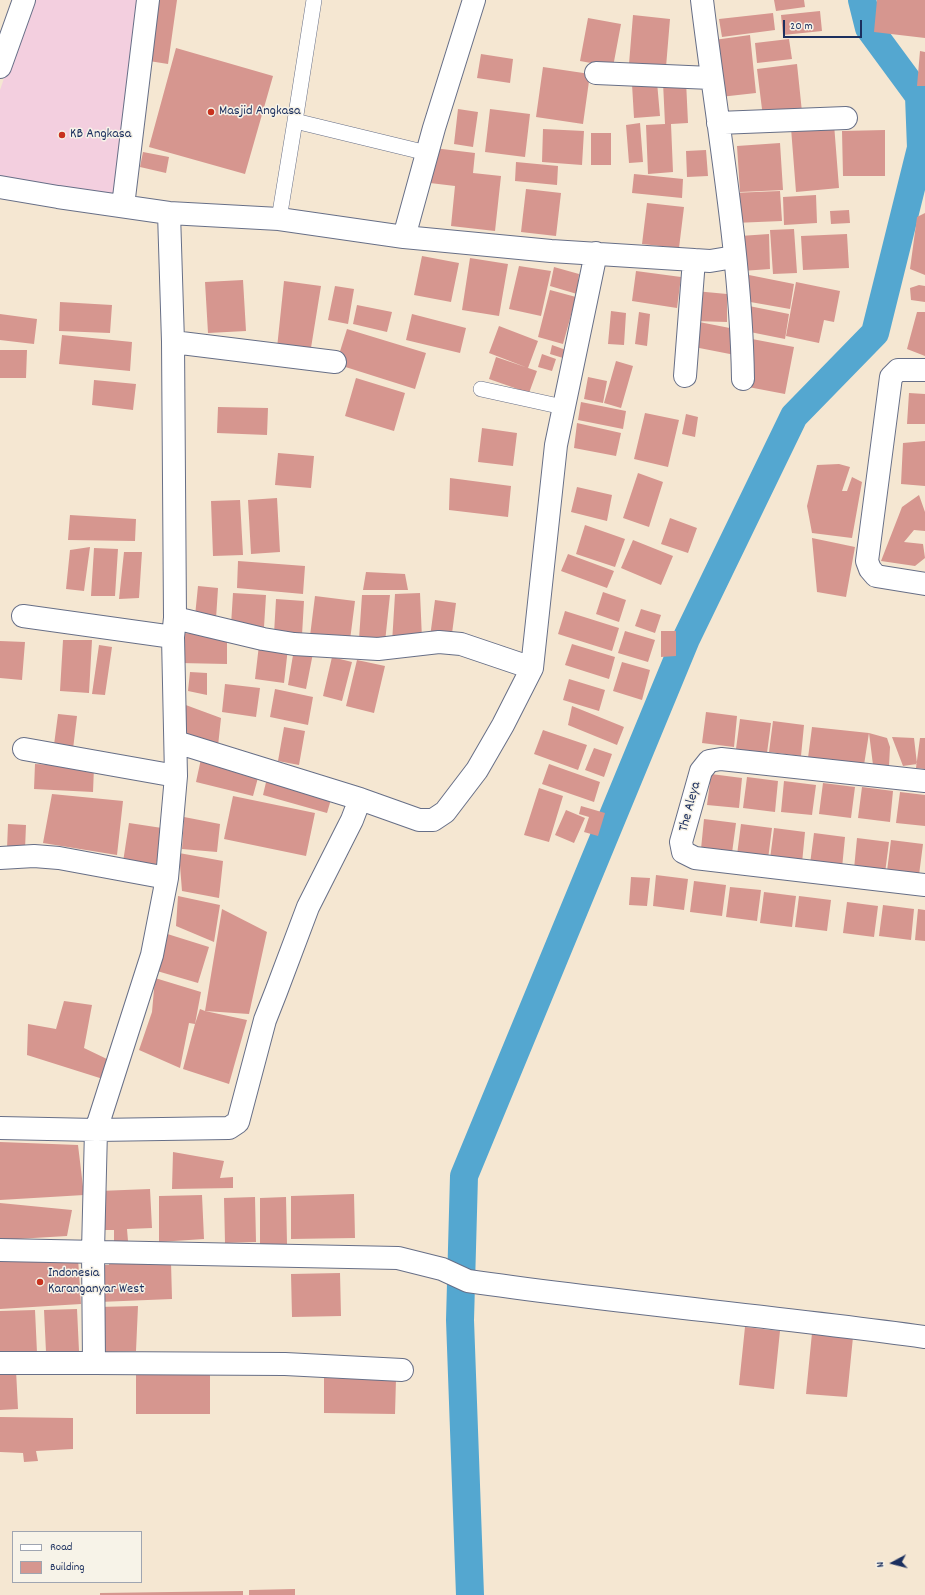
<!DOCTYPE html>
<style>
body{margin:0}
#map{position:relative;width:925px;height:1595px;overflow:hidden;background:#f5e7d2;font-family:Dekko,sans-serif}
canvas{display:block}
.legend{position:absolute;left:12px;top:1531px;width:130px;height:52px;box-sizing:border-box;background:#f7f3e8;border:1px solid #9fa5b1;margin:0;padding:5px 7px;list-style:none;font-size:12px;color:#1b2f5e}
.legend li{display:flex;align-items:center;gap:8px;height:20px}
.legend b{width:20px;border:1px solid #9fa5b1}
.north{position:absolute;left:873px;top:1543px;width:40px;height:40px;-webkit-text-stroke:3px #f7f3e8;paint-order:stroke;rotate:263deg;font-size:11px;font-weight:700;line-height:16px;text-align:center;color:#1b2f5e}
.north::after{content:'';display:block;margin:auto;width:14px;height:18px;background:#1b2f5e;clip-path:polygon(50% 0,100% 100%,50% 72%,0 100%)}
.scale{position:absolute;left:783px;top:20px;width:79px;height:18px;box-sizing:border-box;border:2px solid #1b2f5e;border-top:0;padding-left:5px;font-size:12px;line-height:14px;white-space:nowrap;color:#1b2f5e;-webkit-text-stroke:3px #f7f3e8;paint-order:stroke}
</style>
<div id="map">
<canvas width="925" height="1595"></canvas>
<ul class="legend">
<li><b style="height:5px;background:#fff"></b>Road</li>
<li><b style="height:11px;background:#d6968f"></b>Building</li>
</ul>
<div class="north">N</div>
<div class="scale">20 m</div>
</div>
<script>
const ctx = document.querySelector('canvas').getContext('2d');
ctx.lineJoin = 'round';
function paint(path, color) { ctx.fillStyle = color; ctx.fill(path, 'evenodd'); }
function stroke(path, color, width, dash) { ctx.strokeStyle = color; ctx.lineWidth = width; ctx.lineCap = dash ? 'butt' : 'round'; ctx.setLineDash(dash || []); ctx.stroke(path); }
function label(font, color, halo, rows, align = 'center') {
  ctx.font = font + ' Dekko,sans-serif'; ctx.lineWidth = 3; ctx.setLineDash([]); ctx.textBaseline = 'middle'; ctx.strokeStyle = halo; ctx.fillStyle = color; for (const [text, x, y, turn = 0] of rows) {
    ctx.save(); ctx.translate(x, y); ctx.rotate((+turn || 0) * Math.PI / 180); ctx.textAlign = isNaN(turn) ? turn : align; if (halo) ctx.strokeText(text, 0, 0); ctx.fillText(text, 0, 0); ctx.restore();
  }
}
const built = new Path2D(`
 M31,0H141L117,197L0,181V90Z`);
const canal = new Path2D(`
 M470,1595L460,1320L464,1176L686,639L794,416L875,333L921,148L919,96L869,28L862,0`);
const building = new Path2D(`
 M157,0H177L168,64L149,61Z
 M774,0H804L805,7L776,11Z
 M877,0H925V38L874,32Z
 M820,11L822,31L783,35L781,15Z
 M773,13L775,30L722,37L719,19Z
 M633,15L670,19L666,67L629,64Z
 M588,18L621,24L613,67L580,61Z
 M750,35L756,93L720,97L714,40Z
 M789,39L792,59L757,63L755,43Z
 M176,48L273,76L245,174L149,147Z
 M920,51L925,52V86H917Z
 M481,54L513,59L510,83L477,78Z
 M797,64L802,112L763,117L757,69Z
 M543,67L590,74L583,124L536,117Z
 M686,81L688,123L671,124L673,172L648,174L646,125L665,124L663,82Z
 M657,82L660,116L634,118L632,84Z
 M458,109L478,112L473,147L454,144Z
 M490,109L530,114L525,157L485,152Z
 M640,123L643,162L629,163L626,125Z
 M834,124L839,188L796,192L791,128Z
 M543,129L584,131L582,165L542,162Z
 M885,130V176H843L842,131Z
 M591,133H611V165H591Z
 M780,143L783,190L740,192L737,146Z
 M434,148L475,153L473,173L501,176L495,231L451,226L455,186L430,183Z
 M706,150L708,176L687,177L686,151Z
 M143,152L169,157L166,173L140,167Z
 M516,162L558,166L557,185L515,181Z
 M634,174L683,179L682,198L632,193Z
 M526,189L561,193L556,236L521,232Z
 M780,191L782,221L734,223L732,193Z
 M816,195L817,223L784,225L783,197Z
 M647,203L684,207L679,248L642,244Z
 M849,210L850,223L831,224L830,211Z
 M925,213V275L910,269L917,217Z
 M794,229L797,273L773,274L770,230Z
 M769,234L770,269L742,271L740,236Z
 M847,234L849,268L803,270L801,236Z
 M422,256L459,263L451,302L414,295Z
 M470,258L508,264L499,316L462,310Z
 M519,266L551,271L541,316L509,309Z
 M554,267L579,274L577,294L550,286Z
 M636,271L681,277L677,308L632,301Z
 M744,274L794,284L790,309L739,300Z
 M243,280L246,331L208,333L205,282Z
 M284,281L321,286L310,354L277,348Z
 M796,282L840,291L834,322L824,320L819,343L786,336Z
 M919,285L925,286V302L911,300L910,288Z
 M335,286L354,289L348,324L328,320Z
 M550,290L576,297L563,344L538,337Z
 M695,291L727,294V322L694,321Z
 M60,302L112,305L110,333L59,331Z
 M357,305L392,312L387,332L353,324Z
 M749,306L789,314L785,339L745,331Z
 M611,311L626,313L624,345L608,344Z
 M639,312L650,314L647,346L635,344Z
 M917,312H925V356L907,349Z
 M0,314L37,319L34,344L0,340Z
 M412,314L466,328L460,353L406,340Z
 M694,321L740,330L735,355L689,346Z
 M499,326L538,341L528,368L489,353Z
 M347,329L426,353L415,389L336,364Z
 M62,335L132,342L130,371L59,364Z
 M752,339L794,347L785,394L743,386Z
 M552,345L566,350L563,358L550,354Z
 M0,350H27L26,378H0Z
 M542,354L556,359L552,371L538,367Z
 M496,357L537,371L529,393L489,379Z
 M616,361L633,366L621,408L604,403Z
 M588,377L607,381L603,403L584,399Z
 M356,378L405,393L394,431L345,416Z
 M94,380L136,384L133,410L92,405Z
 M909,393L925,394V424H907Z
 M581,402L626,411L623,429L578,420Z
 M218,407L268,408L267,435L217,433Z
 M645,413L679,420L668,467L634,459Z
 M686,414L698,417L695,437L682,434Z
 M577,423L621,433L616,456L574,448Z
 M482,428L517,433L513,466L478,462Z
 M925,441V486L901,484L903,443Z
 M278,453L314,456L311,488L275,485Z
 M839,464L850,467L842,491H847L852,477L862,482L852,538L812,533L807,506L817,465Z
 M638,473L663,482L649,527L623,518Z
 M450,478L511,486L508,517L449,510Z
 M577,487L612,495L607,521L571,512Z
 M919,495L925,512V531L914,530L904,542L923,544L925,558L915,566L881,561L902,507Z
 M277,498L280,552L251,554L248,500Z
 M240,500L243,555L213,556L211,501Z
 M70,515L136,519L135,541L68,540Z
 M670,518L697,528L688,553L661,544Z
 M585,525L625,539L615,567L576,554Z
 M812,538L855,547L846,597L817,592Z
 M633,540L673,556L661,585L621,568Z
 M90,547L84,591L66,589L70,550Z
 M94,548L118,549L115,596H91Z
 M124,552H142L139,598L119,599Z
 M568,554L614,571L607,588L561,571Z
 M238,561L305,566L303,594L237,588Z
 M366,572L405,574L408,590H363Z
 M198,586L218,588L216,619L195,616Z
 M603,592L626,600L619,622L596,614Z
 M233,593L266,595L264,627L231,625Z
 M420,593L422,639L392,643L395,594Z
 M362,595H390L385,642L359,639Z
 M315,596L355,601L350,640L310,636Z
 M276,599L304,601L302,635L274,634Z
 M435,600L456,603L451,641L430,637Z
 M641,609L661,615L655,633L635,626Z
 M565,611L619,628L612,651L558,634Z
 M625,631L655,640L648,662L618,653Z
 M661,631H676V656L661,657Z
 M181,633L227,635V664L180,663Z
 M63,640H92L89,693L60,691Z
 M0,641L25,642L22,680L0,678Z
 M572,644L615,657L609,679L565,665Z
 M99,645L112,647L105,695L92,694Z
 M259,645L288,648L284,683L255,679Z
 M294,649L313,653L306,689L288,685Z
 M332,657L352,662L342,701L323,696Z
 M357,660L385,666L374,713L346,706Z
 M622,662L650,670L642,700L613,691Z
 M190,672L207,673V695L188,691Z
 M569,679L605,690L599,711L563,700Z
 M225,684L260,688L256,717L222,712Z
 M275,689L313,697L308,725L270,717Z
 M183,704L221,718L218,746L184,736Z
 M572,706L624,727L617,745L568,725Z
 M706,712L737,716L734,747L702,743Z
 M58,714L77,716L73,749L54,745Z
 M740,719L771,723L767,753L736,749Z
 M773,721L804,725L801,756L769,752Z
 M284,727L305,731L299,765L278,761Z
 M812,727L869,733L864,765L808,758Z
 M543,730L587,745L578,770L534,754Z
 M869,733L887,738L890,747L889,766L873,765Z
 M892,737L914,738L917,764L903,766Z
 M920,738H925V769L916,768Z
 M594,748L612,754L604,777L585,770Z
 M201,759L259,774L253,796L196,782Z
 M35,764L94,767L93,792L34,789Z
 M549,764L600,782L594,802L542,784Z
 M711,774L742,778L739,808L707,805Z
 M747,777L778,781L775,812L743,808Z
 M267,778L332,796L327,813L263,795Z
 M784,781L816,785L812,815L781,812Z
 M823,783L855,787L851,818L819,814Z
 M862,787L893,791L890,822L858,818Z
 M539,788L563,796L549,842L524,835Z
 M900,792L925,795V826L896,823Z
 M52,794L123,801L117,855L43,843Z
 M233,796L315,813L306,856L224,839Z
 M581,806L605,813L598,836L584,832L589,817L579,814Z
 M566,810L585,818L574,843L555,835Z
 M184,817L220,824L217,852L182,849Z
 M704,819L736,823L732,853L701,849Z
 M129,823L162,828L156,867L123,862Z
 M8,824L26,825L25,849H7Z
 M741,824L772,828L768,859L737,855Z
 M774,828L805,832L802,863L770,859Z
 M814,833L845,837L842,868L810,864Z
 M857,838L889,842L885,873L854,869Z
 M891,840L923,844L919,875L887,871Z
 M179,853L223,861L219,898L182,891Z
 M656,875L688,879L684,910L653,906Z
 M631,877L650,878L647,906L629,905Z
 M694,881L726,885L722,916L690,912Z
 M730,887L761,890L757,921L726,917Z
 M764,892L796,896L792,927L760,923Z
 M178,896L220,905L214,942L176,926Z
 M799,896L831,900L827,931L795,927Z
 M847,902L878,906L874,937L843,933Z
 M883,905L914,909L911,940L879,936Z
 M222,909L267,932L249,1014L205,1011L247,1020L229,1084L183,1069L195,1024L189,1023L180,1068L139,1050L152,1012L155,978L201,992L195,1024L200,1009L205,1011Z
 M918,909L925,910V941L915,940Z
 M161,932L209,947L198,983L157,971Z
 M64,1001L92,1005L84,1048L109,1060L103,1079L27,1055L28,1024L56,1029Z
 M0,1142L78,1145L84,1195L0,1200Z
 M173,1152L224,1161L220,1178L233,1177V1188L172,1189Z
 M150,1189L152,1228L127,1229L128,1241H114V1230H101L99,1191Z
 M354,1194L355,1238L291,1239V1196Z
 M202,1195L204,1239L159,1242V1196Z
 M255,1197L256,1242L225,1243L224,1198Z
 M286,1197L287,1244H260V1198Z
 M0,1203L72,1210L67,1236L0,1240Z
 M135,1255V1264L171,1262L172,1299L99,1302L97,1265H109V1257Z
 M78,1258L81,1304L0,1309V1261Z
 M340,1273L341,1316L292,1317L291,1274Z
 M138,1306L136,1351L97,1352L98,1307Z
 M77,1309L79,1351L46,1352L44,1310Z
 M35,1310L37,1353L0,1355V1311Z
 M745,1327L780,1331L774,1389L739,1385Z
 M812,1333L853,1337L847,1397L806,1394Z
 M136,1369H210V1414H136Z
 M16,1370L18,1409L0,1410V1371Z
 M324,1378L396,1379L395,1414L324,1413Z
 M0,1417L73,1418V1449L36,1451L38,1461L24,1462L23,1453L0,1452Z
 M295,1589V1595H249V1590Z
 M243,1591V1595H100V1593Z`);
const lane = new Path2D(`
 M295,121L314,0
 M279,219L295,121L427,153
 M481,389L563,407`);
const street = new Path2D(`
 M702,0C717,125 741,253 743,379
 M0,67L24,0
 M596,73L711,78
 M718,123L846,118
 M0,187L58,197L169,213L279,219L404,237L551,251L710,261L734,257
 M123,206L148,0
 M404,237L434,128L474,0
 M173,342L335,362
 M925,370H898L891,377L867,561L870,569L876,576L925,584
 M685,376L694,260
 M23,616L173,637
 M175,618L263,639L294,644L378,649L439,642L461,644L532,668
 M176,742L360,799
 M24,749L176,776
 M925,781L721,759L709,761L701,771L681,842L683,852L695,858L925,885
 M0,858L34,856L59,858L167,878
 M0,1128L96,1130L229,1128L238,1122L265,1020L276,992L308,907L352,820L360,799L419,820H433L445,812L477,770L503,725L532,668L556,445L596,253
 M0,1250L398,1258L442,1269L468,1281C620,1303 773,1316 925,1337
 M0,1363H94L93,1251L96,1130L152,955L167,878L176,776L173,637L175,618L173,342L169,213
 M94,1363L285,1364L402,1370`);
const markers = [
 [211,112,4,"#c8321e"],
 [62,135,4,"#c8321e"],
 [40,1282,4,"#c8321e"]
];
const poiNames = [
 ["Masjid Angkasa",219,112],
 ["KB Angkasa",70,135],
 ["Indonesia",48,1274],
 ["Karanganyar West",48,1290]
];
const streetNames = [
 ["The Aleya",691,807,-75]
];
paint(built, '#f3cfdf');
stroke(canal, '#54a7d0', 28);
paint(building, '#d6968f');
stroke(lane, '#676f87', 16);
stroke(street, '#676f87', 24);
stroke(lane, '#fff', 15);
stroke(street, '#fff', 22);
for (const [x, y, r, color] of markers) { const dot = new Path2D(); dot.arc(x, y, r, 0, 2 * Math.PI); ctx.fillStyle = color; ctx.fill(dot); stroke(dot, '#f7f3e8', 1.5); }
label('14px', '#1b2f5e', '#f7f3e8', poiNames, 'left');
label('14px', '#1b2f5e', '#f7f3e8', streetNames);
</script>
